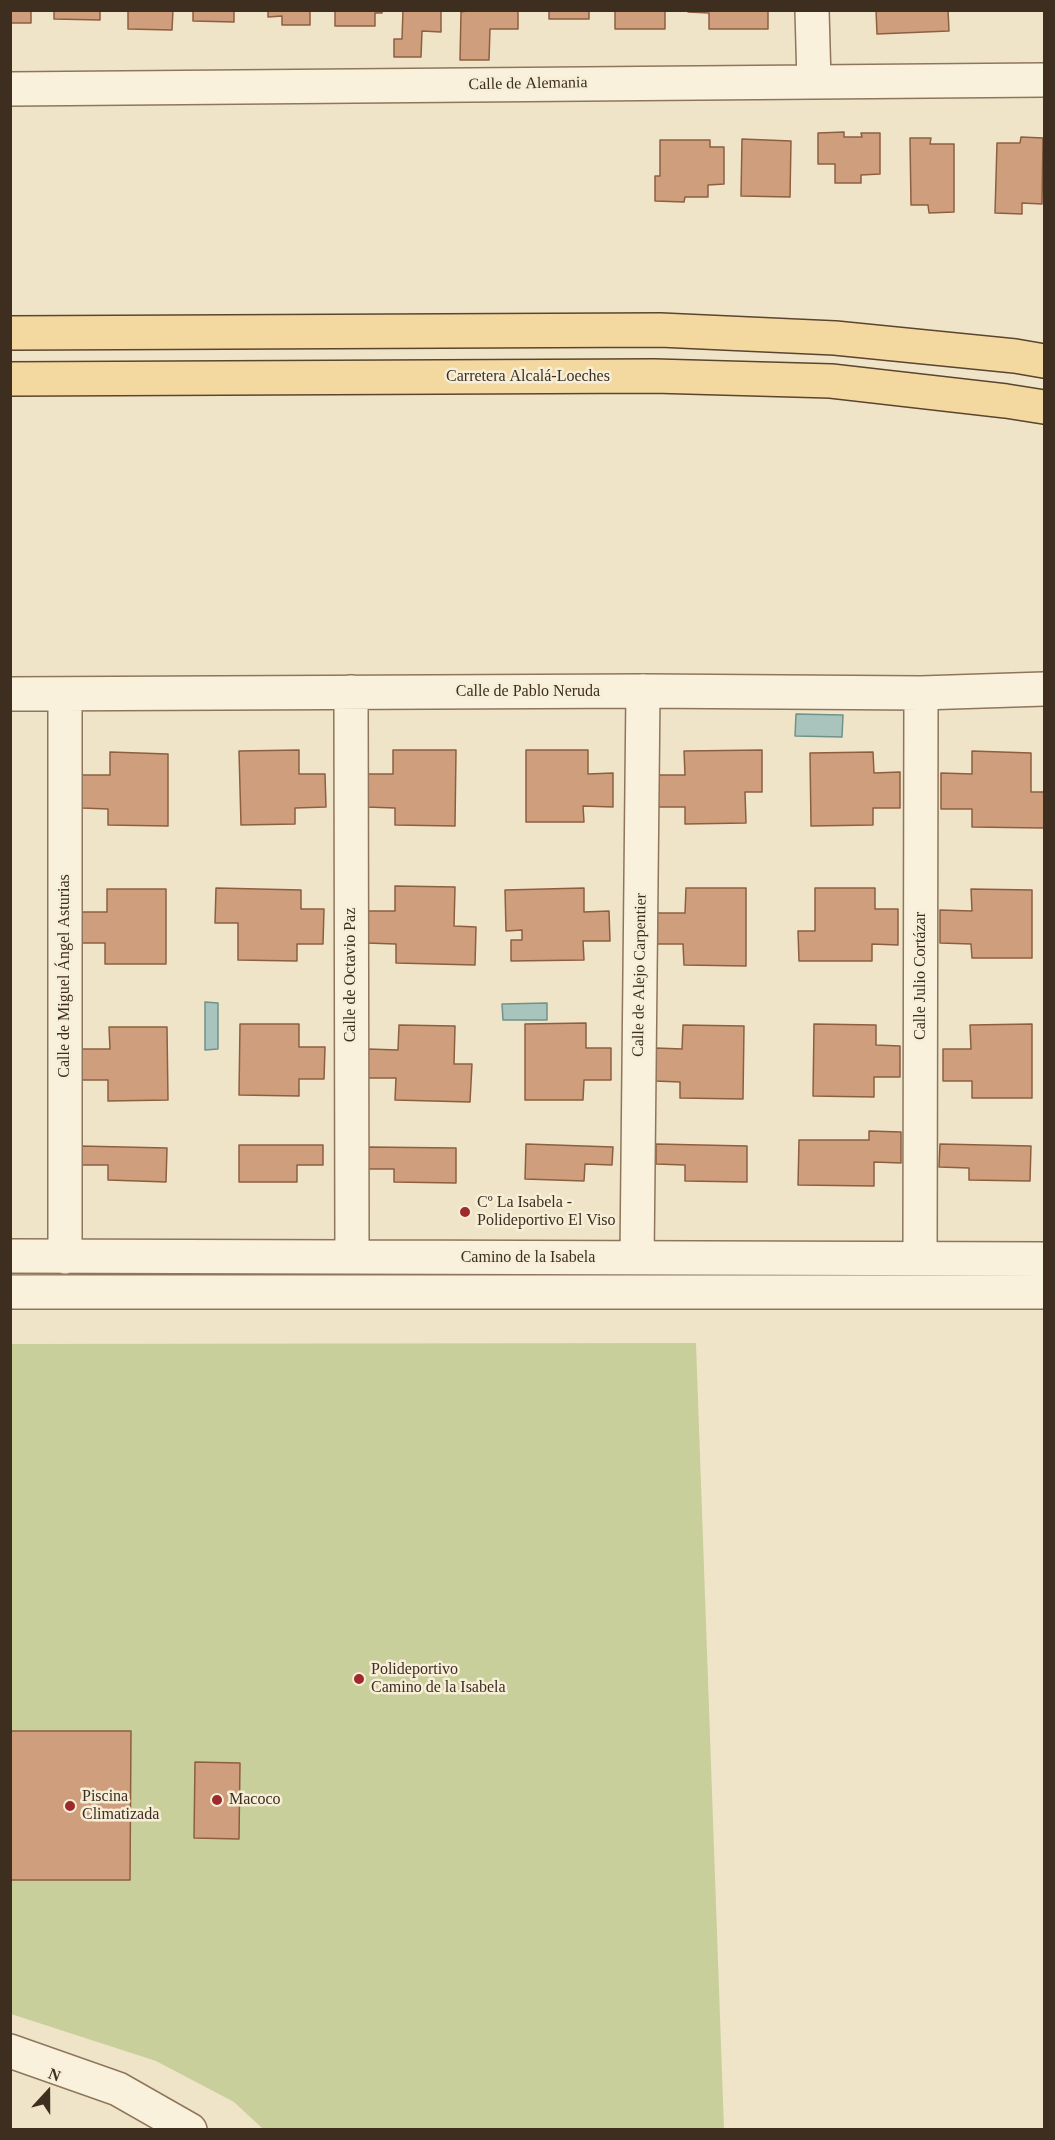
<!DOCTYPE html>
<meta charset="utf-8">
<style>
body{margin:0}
#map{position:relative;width:1055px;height:2140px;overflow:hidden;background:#f0e4c8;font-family:"Times New Roman",serif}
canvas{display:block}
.frame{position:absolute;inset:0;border:12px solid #3d2e20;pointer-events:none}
.north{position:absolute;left:18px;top:2062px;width:60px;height:60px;-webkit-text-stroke:4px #f7eed8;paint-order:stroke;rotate:21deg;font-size:16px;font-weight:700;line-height:24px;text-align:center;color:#3d2e20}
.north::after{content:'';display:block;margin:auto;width:21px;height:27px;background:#3d2e20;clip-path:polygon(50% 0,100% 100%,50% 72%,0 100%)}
</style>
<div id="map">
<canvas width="1055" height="2140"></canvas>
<div class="frame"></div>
<div class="north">N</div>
</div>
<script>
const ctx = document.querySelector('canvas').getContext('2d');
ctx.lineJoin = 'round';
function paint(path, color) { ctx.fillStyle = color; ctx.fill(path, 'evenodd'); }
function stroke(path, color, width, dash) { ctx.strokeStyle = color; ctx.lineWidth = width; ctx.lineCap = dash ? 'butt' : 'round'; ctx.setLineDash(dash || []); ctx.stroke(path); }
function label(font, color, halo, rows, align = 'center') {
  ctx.font = font + ' "Times New Roman",serif'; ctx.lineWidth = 5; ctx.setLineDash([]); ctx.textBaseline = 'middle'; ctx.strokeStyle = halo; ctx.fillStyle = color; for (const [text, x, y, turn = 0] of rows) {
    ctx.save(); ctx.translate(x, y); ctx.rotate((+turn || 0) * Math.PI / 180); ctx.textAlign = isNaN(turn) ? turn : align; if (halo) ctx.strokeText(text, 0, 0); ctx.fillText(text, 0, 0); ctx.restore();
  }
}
const green = new Path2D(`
 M696,1343L724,2129H263L234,2102L156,2061L11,2014V1344Z`);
const water = new Path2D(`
 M796,714L843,715L842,737L795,736Z
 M205,1002L218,1003V1049L205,1050Z
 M547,1003V1020H503L502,1004Z`);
const building = new Path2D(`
 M10,10H31V23H10Z
 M54,10H100V20L54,19Z
 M128,10H173L172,30L128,29Z
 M193,10H234V22L193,21Z
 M268,10H310V25H282V16L268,17Z
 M335,10H382V13H375V26H335Z
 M403,10H441V32L422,31L421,57H394V39H402Z
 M473,10H518V29H490L489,60H460L461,12Z
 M549,10H589V19H549Z
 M615,10H665V29H615Z
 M688,10H768V29H709V13L688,12Z
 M876,10H948L949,31L877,34Z
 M844,132V137H862L861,133H880V174L861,175V183H835V164H818V133Z
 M1021,137L1043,138L1042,204L1022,203V214L995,213L997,143H1020Z
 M910,138H931L930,144H954V212L929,213L928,205H911Z
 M742,139L791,141L790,197L741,196Z
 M660,140H710V147H724V184L708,185V197H685L684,202L655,201V176H660Z
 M299,750V774H325L326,807L295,808V824L241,825L239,751Z
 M393,750H456L455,826L395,825V808L366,807V774H393Z
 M526,750H588V774L613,773V807L583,806L584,822H526Z
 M762,750V792H745L746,823L685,824V807H655V775H685L684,751Z
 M972,751L1031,753V792H1044V828L972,827V809H941V773L972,774Z
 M110,752L168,754V826L108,825V809L82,808V775H110Z
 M873,752L874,773L900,772V808H873V825L811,826L810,753Z
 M395,886L455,887L454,926L476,927L475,965L396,963V944L366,943L367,911H395Z
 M216,888L301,890V909H324L323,944H297V961L238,960V923H215Z
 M584,888V912L609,911L610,941H583L584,960L511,961V940H522V930L506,931L505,890Z
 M686,888H746V966L684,965L683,944H657V913H685Z
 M815,888H875V909H898V945L872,944V961H799L798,931H815Z
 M107,889H166V964H105V943H81V912H107Z
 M971,889L1032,890V958H972L971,944L940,943V910L972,911Z
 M586,1023V1048H611V1080H584L583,1100H525V1024Z
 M240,1024H299V1047H325L324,1079H299V1096L239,1095Z
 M814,1024L876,1025V1045L900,1046V1077H874V1097L813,1096Z
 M1032,1024V1098H972V1081H943V1049H971L970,1025Z
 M399,1025L455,1026L454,1064H472L470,1102L395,1100L396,1078H368V1049L398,1050Z
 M683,1025L744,1026L743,1099L680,1098V1082L655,1081L656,1048L682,1049Z
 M109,1027H167L168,1100L108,1101V1080H80V1049H110Z
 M869,1131L901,1132V1163L874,1162V1186L798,1185L799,1140H869Z
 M526,1144L613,1147L612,1165L585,1164L584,1181L525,1179Z
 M656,1144L747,1146V1182L685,1181V1165L656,1164Z
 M940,1144L1031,1146L1030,1181L969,1180V1168L939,1167Z
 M239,1145H323V1165H297V1182H239Z
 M80,1146L167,1148L166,1182L108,1180V1165H80Z
 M368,1147L456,1148V1183L394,1182V1169H368Z
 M10,1731H131L130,1880H10Z
 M195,1762L240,1763L239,1839L194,1838Z`);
const minor = new Path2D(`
 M812,10L814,82
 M10,89L1044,80
 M351,692L352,1257
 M10,694L643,691L921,693L1044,689
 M10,1256L1044,1259
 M65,1257V695
 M637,1258L643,691
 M920,1258L921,693
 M10,1292H1044
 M10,2051L118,2089L190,2130`);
const major = new Path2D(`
 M10,333L660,330L835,338L1015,356L1044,361
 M10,379L654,376L831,381L1006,401L1044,407`);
const markers = [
 [465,1212,6,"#9e2a2b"],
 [359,1679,6,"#9e2a2b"],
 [217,1800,6,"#9e2a2b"],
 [70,1806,6,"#9e2a2b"]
];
const streetNames = [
 ["Calle de Alemania",528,84,-1],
 ["Carretera Alcalá-Loeches",528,377],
 ["Calle de Pablo Neruda",528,692],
 ["Calle de Octavio Paz",351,975,-90],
 ["Calle de Alejo Carpentier",640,975,-89],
 ["Calle de Miguel Ángel Asturias",65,976,-90],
 ["Calle Julio Cortázar",921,976,-90],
 ["Camino de la Isabela",528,1258]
];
const poiNames = [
 ["Cº La Isabela -",477,1203],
 ["Polideportivo El Viso",477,1221],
 ["Polideportivo",371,1670],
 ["Camino de la Isabela",371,1688],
 ["Piscina",82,1797],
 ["Climatizada",82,1815],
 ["Macoco",229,1800]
];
paint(green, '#c9cf9b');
paint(water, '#a9c4bc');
stroke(water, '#6f938a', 1.5);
paint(building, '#cf9f7d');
stroke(building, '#8d5f41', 1.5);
stroke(minor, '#8d765c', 36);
stroke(major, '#5b4430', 36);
stroke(minor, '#faf1dc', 33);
stroke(major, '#f3d9a0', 33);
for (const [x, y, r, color] of markers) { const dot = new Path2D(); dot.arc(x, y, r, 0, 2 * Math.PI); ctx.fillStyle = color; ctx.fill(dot); stroke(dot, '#f7eed8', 2); }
label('16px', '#3d2e20', '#f7eed8', streetNames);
label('16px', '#3d2e20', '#f7eed8', poiNames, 'left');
</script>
